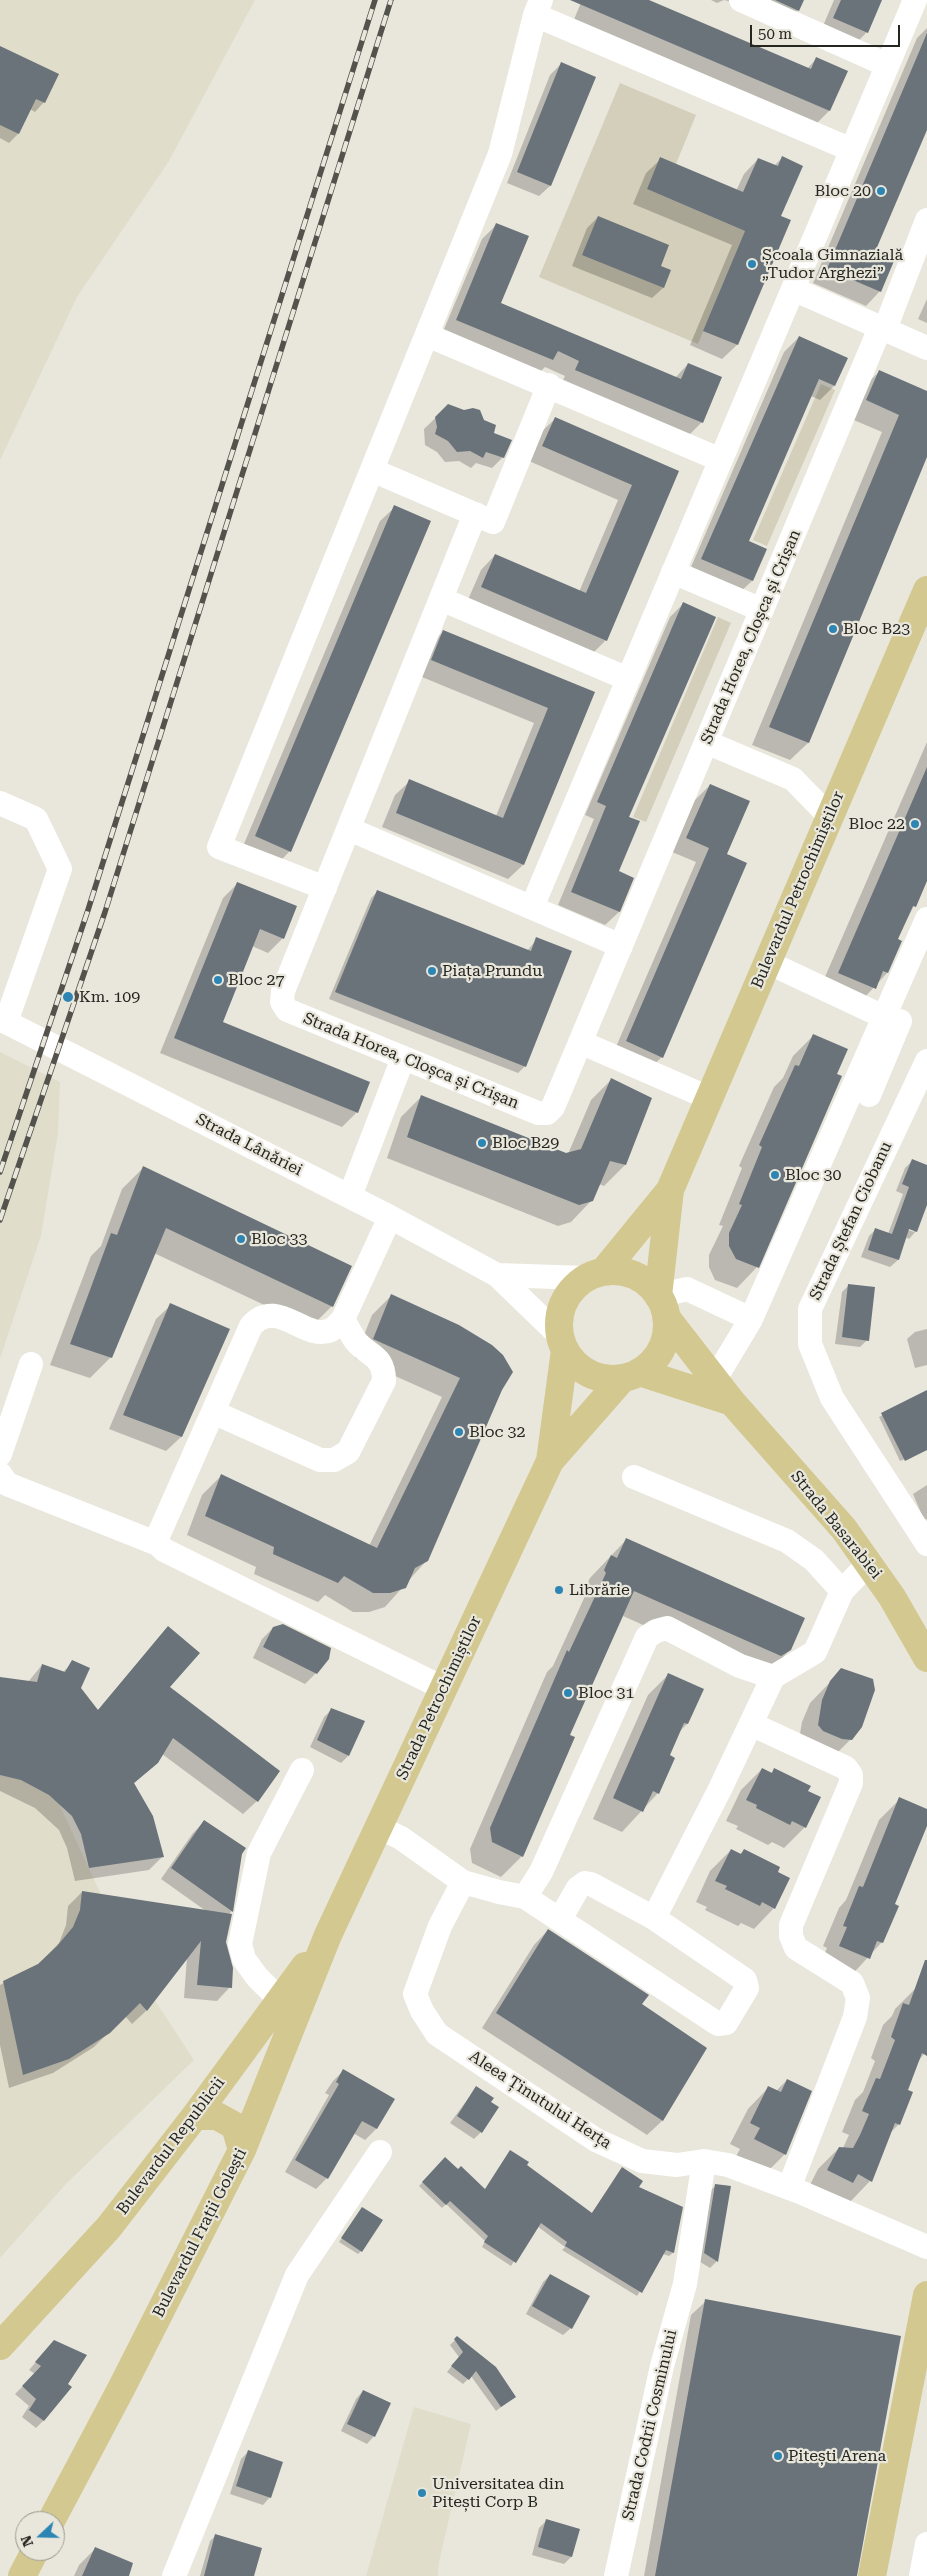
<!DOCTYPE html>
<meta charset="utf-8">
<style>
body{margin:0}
#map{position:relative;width:927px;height:2576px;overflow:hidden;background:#e9e7dc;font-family:"Roboto Serif",serif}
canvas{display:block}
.north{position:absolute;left:15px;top:2511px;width:50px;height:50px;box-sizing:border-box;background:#e9e7dc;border:1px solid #9b9a91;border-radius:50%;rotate:249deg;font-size:14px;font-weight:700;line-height:20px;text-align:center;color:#262621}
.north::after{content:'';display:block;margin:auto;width:18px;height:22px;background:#2c85b3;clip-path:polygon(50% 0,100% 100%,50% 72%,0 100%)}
.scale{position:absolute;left:750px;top:25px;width:150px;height:22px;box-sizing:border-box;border:2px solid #262621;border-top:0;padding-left:6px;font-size:15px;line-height:18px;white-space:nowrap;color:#262621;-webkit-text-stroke:4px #e9e7dc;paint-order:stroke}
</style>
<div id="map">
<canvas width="927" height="2576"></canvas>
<div class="north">N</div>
<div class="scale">50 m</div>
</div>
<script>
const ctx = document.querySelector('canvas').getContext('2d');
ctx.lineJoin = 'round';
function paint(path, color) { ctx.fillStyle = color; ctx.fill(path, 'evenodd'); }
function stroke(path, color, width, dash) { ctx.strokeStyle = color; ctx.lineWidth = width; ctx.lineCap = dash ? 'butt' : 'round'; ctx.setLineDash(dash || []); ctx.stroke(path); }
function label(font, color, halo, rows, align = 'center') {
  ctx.font = font + ' "Roboto Serif",serif'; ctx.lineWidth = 4.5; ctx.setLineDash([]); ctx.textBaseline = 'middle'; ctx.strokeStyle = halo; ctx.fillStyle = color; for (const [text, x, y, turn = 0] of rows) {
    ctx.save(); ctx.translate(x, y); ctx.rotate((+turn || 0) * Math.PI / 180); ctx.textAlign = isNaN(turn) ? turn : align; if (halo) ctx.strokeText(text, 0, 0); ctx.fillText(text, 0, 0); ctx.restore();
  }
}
const built = new Path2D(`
 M0,0H255L169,161L77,297L0,460Z
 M0,1052L60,1082L58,1133L41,1236L0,1359Z
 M0,1675L137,1973L194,2060L66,2184L0,2258Z
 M414,2407L471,2424L439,2562L438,2576H366Z`);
const green = new Path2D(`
 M620,83L696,115L676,164L660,158L647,189L745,231L698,344L539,277Z
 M821,384L835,390L767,546L753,540Z
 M718,617L731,623L646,822L633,817Z`);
const shadow = new Path2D(`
 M582,0H645L807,69L816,59L829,111L815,125L573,22Z
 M711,0H802L798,10L784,25L732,2L724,0L717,3Z
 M834,0H881L867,32L852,47L820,33Z
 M927,28V127L874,253L880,291L866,306L813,283L917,38Z
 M0,48L44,102L35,112L30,109L18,134L9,143L0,138Z
 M561,64L550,186L539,196L507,183L550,75Z
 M782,158L780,217L789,221L737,345L722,359L690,345L732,245L633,204L646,173L661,159L736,191L744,174L758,159L774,166Z
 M598,217L660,266L663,288L652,298L572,266L587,228Z
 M497,224L499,304L675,378L688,364L702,422L687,437L561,384L565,376L545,367L538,374L442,334L482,239Z
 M927,299V323L918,319Z
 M799,337L846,358L834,386L820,400L811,396L747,541L766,549L752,581L737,595L688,574L784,352Z
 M879,372L927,392V455L808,743L790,760L752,745L882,432L849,418L861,389Z
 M448,406L483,421L493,433L503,457L492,468L476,463L471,468L459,461L445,462L437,452L425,445L424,429Z
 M555,419L678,472L606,640L591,655L467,602L481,570L495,555L579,592L618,500L529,461L540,433Z
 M395,507L290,851L276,865L241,851L380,521Z
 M683,604L628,818L617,872L633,878L619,912L605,925L558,905L594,819L585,815L670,617Z
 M444,631L593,693L523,865L508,879L382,827L395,795L410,781L496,816L534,723L417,675L429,646Z
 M927,742V879L897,940L887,973L854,1009L818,993Z
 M710,785L725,854L662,1057L647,1071L612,1056L696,862L672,852L695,800Z
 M238,883L283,938L268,953L252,946L221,1023L357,1112L342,1127L160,1053L223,898Z
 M378,891L527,951L537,939L525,1066L518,1073L329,999L371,898Z
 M814,1035L757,1267L737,1288L715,1280L709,1267V1255L723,1226L719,1225L742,1168L739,1166L774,1087L783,1078L793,1056Z
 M612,1079L625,1165L604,1186L599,1184L592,1200L571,1222L558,1226L387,1158L401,1117L422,1096L568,1154L591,1100Z
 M912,1161L927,1167V1202L916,1231L909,1239L905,1237L898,1260L890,1267L861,1257L869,1236L876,1229L888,1234L903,1194L896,1191L905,1168ZM904,1226L914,1230V1232L903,1228Z
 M143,1168L332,1306L311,1327L154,1253L111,1357L90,1378L50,1365L91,1256L101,1246L122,1189Z
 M849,1285L867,1340L860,1347L835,1344L842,1292Z
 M391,1296L501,1389L427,1560L385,1607L369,1612H353L325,1595L318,1602L254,1574L256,1567L187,1535L202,1495L221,1476L369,1546L442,1397L355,1358L372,1315Z
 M171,1305L181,1437L166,1451L109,1429L156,1319Z
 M927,1329V1365L915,1368L907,1339L915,1332Z
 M927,1391V1450L900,1461L879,1417Z
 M927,1485V1519L924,1520L913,1494Z
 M626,1540L790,1650L769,1671L759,1677L623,1616L568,1736L522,1856L501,1877L472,1863L470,1849L547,1672L553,1666L586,1594L584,1591L590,1578Z
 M168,1627V1688L257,1801L243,1814L162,1754L157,1763L133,1784L163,1856L149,1870L75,1881L67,1848L59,1830L35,1808L0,1791V1679L28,1682L42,1665L62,1673L73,1662L80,1688L97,1711Z
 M273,1628L316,1673L305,1684L253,1658L262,1639Z
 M842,1670L851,1739L830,1760L798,1746L802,1722L810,1703Z
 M669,1674L687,1724L679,1732L668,1756L658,1793L622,1832L593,1819L648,1695Z
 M331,1710L348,1756L341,1763L310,1747L324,1717Z
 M762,1769L770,1774L774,1770L807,1792L805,1827L784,1848L772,1842L768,1845L736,1829L738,1826L726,1821L741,1790Z
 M900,1799L927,1810V1822L893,1905L882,1942L848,1979L819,1967L827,1948L823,1946L839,1908L846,1900L879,1820Z
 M204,1822L241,1853L232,1911L228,1915L225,1942L230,1987L217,2001L184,1998L187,1957L146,2011L132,2024L125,2016L94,2047L53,2073L9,2088L0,2045V1985L37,1966L59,1943L66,1925L68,1906L82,1892L206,1911L161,1879L193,1833Z
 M731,1850L740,1854L744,1851L776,1873L774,1908L754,1929L741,1923L738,1926L705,1910L707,1907L696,1902L710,1871Z
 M548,1930L641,2005L706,2049L662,2121L647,2135L482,2028L534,1945Z
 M916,1988L927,1992V2050L917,2063L907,2090L899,2124L890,2133L870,2181L850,2202L839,2196L831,2203L807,2191L818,2169L839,2148H843L849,2135L842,2132L855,2100L863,2092L875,2061L871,2058L883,2025L892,2016L895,2009Z
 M344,2070L393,2099L376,2129L365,2140L353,2133L327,2178L316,2189L285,2172L329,2095L325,2093L333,2081Z
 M787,2080L785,2154L764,2175L734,2160L740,2149L730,2144L748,2109L768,2088L776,2091Z
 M476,2088L481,2132L474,2139L450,2123Z
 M445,2159L485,2190L525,2165L591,2214L622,2169L637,2187L682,2208L673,2253L669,2256L663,2254L637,2296L562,2250L565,2247L537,2226L511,2266L482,2247L485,2241L446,2204L442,2208L419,2186Z
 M716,2185L730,2187L717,2261L710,2268L697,2260L709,2192Z
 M362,2208L361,2251L358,2254L339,2242Z
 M550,2275L571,2328L563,2335L526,2314L543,2282Z
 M706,2301L856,2576H644L691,2315Z
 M457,2338L514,2397L496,2411L471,2376L463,2384L447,2372L459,2357L450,2345Z
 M47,2349L44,2420L36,2428L22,2417L29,2406L15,2394L35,2374L29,2370Z
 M363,2391L374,2436L367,2444L341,2431L356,2399Z
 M248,2452L270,2497L263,2505L230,2494L241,2459Z
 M546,2521L579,2530L571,2557L564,2564L532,2555L539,2528Z
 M215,2536L254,2576H200L210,2541Z
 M95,2549L127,2576H74L79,2565Z`);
const building = new Path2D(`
 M570,0H649L811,69L816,57L848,71L830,111Z
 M775,0H804L799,11Z
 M841,0H882L868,33L833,18Z
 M927,33V130L875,252L894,261L881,292L827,269Z
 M0,46L59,74L45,103L36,99L19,134L0,125Z
 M561,62L596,77L551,186L517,172Z
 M782,156L803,166L781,216L791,220L738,345L703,331L745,231L647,189L660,157L743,192L758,158L778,166Z
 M598,216L669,245L661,266L671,270L664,288L582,255Z
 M496,223L529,236L501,303L681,379L688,363L722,377L703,423L575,370L579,361L558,351L553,360L456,320Z
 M799,336L848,358L835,386L819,379L749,541L767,549L753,581L701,559Z
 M879,370L927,391V457L809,743L769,727L899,415L866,400Z
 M448,404L464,410L473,408L480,410L484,420L496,425L494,433L512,440L504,458L486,452L483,458L470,451L457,452L448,441L435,434L437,427L435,417Z
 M555,417L679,471L607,641L481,587L495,554L586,593L632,485L542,446Z
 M394,505L431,521L291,852L255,836Z
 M683,602L716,617L629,817L640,821L619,871L634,878L620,912L571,892L606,806L597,802Z
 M443,630L595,692L524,865L396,813L409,779L503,818L548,708L431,660Z
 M927,767V881L916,907L913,906L898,939L902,941L888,973L883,971L876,989L838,973Z
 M710,784L750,801L727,854L747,863L663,1058L626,1041L709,848L686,838Z
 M237,882L297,906L284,939L260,929L223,1022L370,1082L358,1113L174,1038Z
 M377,890L531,951L536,937L572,951L526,1067L335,992Z
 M813,1034L848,1049L837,1074L842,1076L759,1268L736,1259L729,1246V1233L742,1205L739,1204L762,1147L759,1145L795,1065L799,1066Z
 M611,1078L652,1098L626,1165L610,1161L593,1201L579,1205L407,1137L421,1095L566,1153L581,1149Z
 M912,1159L927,1165V1205L917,1232L909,1229L899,1260L868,1250L875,1228L892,1234L909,1187L902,1184Z
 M143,1166L352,1266L333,1307L166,1228L112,1358L70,1344L111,1233L117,1235Z
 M848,1284L875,1287L869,1341L842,1337Z
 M391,1294L459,1325L492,1345L503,1355L513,1372L502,1390L428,1561L415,1568L406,1588L390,1593H373L344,1576L338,1583L273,1554L274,1547L205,1516L221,1474L377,1548L460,1378L373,1339Z
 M170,1303L230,1329L182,1437L123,1415Z
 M927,1390V1450L905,1461L881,1413Z
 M626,1538L805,1618L791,1650L781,1656L634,1591L570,1735L575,1737L523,1857L492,1842L490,1828L567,1650L569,1652L606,1573L604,1570L611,1555L617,1558Z
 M283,1624L331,1648L329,1659L317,1674L263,1647L273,1627Z
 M168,1626L200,1653L170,1687L280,1771L258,1802L173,1738L158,1763L134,1783L153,1816L164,1857L89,1868L81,1834L72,1816L49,1795L21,1780L0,1775V1677L37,1682L42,1664L65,1672L72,1660L90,1668L81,1688L98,1710Z
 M841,1668L873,1679L875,1690L862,1727L852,1740L842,1739L823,1731L818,1725L822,1700L830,1681Z
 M668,1673L704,1689L688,1724L684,1723L670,1755L675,1758L659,1794L653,1791L643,1812L613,1798Z
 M331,1708L365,1721L349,1756L317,1740Z
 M762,1768L772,1773L774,1768L811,1786L808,1791L821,1797L806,1828L792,1821L790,1825L756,1808L757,1805L746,1800Z
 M899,1797L927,1809V1826L895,1904L899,1906L883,1943L877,1941L870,1959L839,1946L847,1927L843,1926L859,1886L863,1887Z
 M204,1820L246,1848L242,1854L233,1912L171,1868Z
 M731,1849L741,1854L744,1849L780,1867L778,1872L790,1878L775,1909L762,1902L760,1906L725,1889L727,1886L715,1881Z
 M82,1891L232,1914L226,1942L233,1968L232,1988L197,1985L201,1941L147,2011L140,2003L110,2033L69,2059L23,2075L3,1981L38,1964L57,1946L73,1927L80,1910Z
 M548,1929L649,1995L642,2004L707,2048L663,2121L496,2013Z
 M925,1960H927V2056L922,2053L908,2090L913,2092L900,2125L895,2123L872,2182L858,2174L853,2183L827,2170L839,2147L853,2148L860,2135L869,2114L862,2111L876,2078L880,2079L895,2040L891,2037L903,2003L909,2005Z
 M343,2069L395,2099L377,2129L362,2121L328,2179L295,2160L339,2084L336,2082Z
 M787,2079L812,2091L786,2155L754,2139L760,2128L750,2123L768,2086L781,2092Z
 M476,2086L494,2098L491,2102L499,2107L482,2133L457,2116Z
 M510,2150L529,2162L527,2165L592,2213L622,2167L643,2181L639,2187L683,2207L674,2253L666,2250L642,2293L565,2246L567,2242L541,2223L516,2263L484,2242L488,2236L450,2201L446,2205L422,2182L445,2157L458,2169L461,2166L485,2189Z
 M715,2184L731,2186L718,2262L704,2253Z
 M362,2207L383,2220L362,2252L341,2238Z
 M550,2274L590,2296L572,2329L532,2306Z
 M705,2299L901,2336L857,2576H655Z
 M457,2336L496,2367L516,2397L501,2407L476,2371L469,2380L451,2366L463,2352L454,2339Z
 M54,2340L87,2355L68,2384L72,2387L44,2421L29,2410L36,2399L22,2386L41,2366L35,2362Z
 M363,2390L391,2403L375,2437L347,2424Z
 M248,2450L283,2462L271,2498L236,2486Z
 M546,2519L580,2529L572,2557L538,2547Z
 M215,2534L262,2548L254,2576H204Z
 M95,2547L133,2563L129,2576H82Z`);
const minor = new Path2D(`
 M741,0L887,65
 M535,15L852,150
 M793,289L927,348
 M885,329L927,220
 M427,335L721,460
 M372,470L493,522L549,385
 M475,514L283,991L282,1002L287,1010L538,1113H547L553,1107L880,328
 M673,572L762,610
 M441,599L628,679
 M706,742L793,779L830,817
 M0,803L36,819L60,869L6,1022
 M349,829L621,946
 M325,888L219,847L500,154L535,15L541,0
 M532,907L915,0
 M767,962L884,1017L927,919
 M0,1019L390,1217L497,1275L560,1336
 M580,1042L709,1098
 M927,1061L810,1309V1344L832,1398L927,1544
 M869,1095L900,1021
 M350,1196L403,1058
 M390,1217L343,1319C339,1323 335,1328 331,1330C305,1342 277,1296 251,1326L158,1536V1544L164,1550L443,1688
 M497,1275L586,1278
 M658,1296L687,1289L751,1319
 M715,1379L751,1319L884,1017
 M213,1412L320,1460H334L348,1452L384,1381C384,1354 368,1357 355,1340C351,1334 347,1326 343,1319
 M0,1454L31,1364
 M0,1474L7,1484L158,1544
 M634,1477L787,1541L814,1560L842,1591
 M751,1724L846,1768L851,1775V1783L791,1925V1936L796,1948L852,1983L858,1998L855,2017L789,2188
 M378,1827L401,1838L463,1882L440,1926L415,1994L422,2011L437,2034L596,2140L642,2161L677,2165L704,2161L728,2165L800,2192L927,2247
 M463,1882L499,1892L525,1897L541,1872L647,1637L656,1631L667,1628L740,1666L773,1677L815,1652L842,1591L869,1563
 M525,1897L718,2024L726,2023L747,1988L745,1980L654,1918L591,1884L585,1883L578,1888L560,1919
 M654,1918L720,1789L773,1677
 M280,2000L257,1977L244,1959L240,1944L259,1853L302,1770
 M174,2576L297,2275L380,2152
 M616,2576L662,2366L685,2284L704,2161
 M921,2576L927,2544`);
const major = new Path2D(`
 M559 1325a54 54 0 1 1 108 0a54 54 0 1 1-108 0Z
 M603,1272L670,1190L927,590
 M658,1296L670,1190
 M666,1317L732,1402L844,1529L892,1597L927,1658
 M639,1372L732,1402
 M550,1461L565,1350
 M195,2116H217L235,2126L242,2150
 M0,2346L109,2227L195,2116L305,1966
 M51,2521L121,2389L242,2150L328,1935L550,1461L622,1379
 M22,2576L35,2551
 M872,2576L927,2295`);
const rail = new Path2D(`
 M0,1172L88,910L375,0
 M0,1220L105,912L391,0`);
const markers = [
 [881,191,5,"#2c85b3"],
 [752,264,5,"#2c85b3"],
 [833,629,5,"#2c85b3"],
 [915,824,5,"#2c85b3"],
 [432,971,5,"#2c85b3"],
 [218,980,5,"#2c85b3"],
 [68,997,6,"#2c85b3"],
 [482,1143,5,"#2c85b3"],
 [775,1175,5,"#2c85b3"],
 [241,1239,5,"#2c85b3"],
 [459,1432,5,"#2c85b3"],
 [559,1590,5,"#2c85b3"],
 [568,1693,5,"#2c85b3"],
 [778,2456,5,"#2c85b3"],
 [422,2493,5,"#2c85b3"]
];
const poiNames = [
 ["Bloc 20",871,191,"right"],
 ["Școala Gimnazială",762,255],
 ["„Tudor Arghezi”",762,273],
 ["Bloc B23",843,629],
 ["Bloc 22",905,824,"right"],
 ["Piața Prundu",442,971],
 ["Bloc 27",228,980],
 ["Km. 109",79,997],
 ["Bloc B29",492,1143],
 ["Bloc 30",785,1175],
 ["Bloc 33",251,1239],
 ["Bloc 32",469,1432],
 ["Librărie",569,1590],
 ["Bloc 31",578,1693],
 ["Pitești Arena",788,2456],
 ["Universitatea din",432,2484],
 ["Pitești Corp B",432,2502]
];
const streetNames = [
 ["Strada Horea, Cloșca și Crișan",751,637,-67],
 ["Bulevardul Petrochimiștilor",798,890,-67],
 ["Strada Horea, Cloșca și Crișan",411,1061,22],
 ["Strada Lânăriei",249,1145,27],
 ["Strada Ștefan Ciobanu",851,1221,-65],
 ["Strada Basarabiei",836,1525,51],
 ["Strada Petrochimiștilor",439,1698,-65],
 ["Aleea Ținutului Herța",540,2100,33],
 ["Bulevardul Republicii",171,2146,-53],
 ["Bulevardul Frații Golești",200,2233,-63],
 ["Strada Codrii Cosminului",650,2425,-77]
];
paint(built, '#e0ddcb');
paint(green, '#d3cfba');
paint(shadow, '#0003');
paint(building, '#6a737a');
stroke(minor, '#fff', 24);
stroke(major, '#d3c88f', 28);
stroke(rail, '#53524c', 5.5);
stroke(rail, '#e9e7dc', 4, [11]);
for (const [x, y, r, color] of markers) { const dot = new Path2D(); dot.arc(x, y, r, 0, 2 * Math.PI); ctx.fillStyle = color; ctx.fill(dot); stroke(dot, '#e9e7dc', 2); }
label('16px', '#262621', '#e9e7dc', poiNames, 'left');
label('16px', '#262621', '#e9e7dc', streetNames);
</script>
